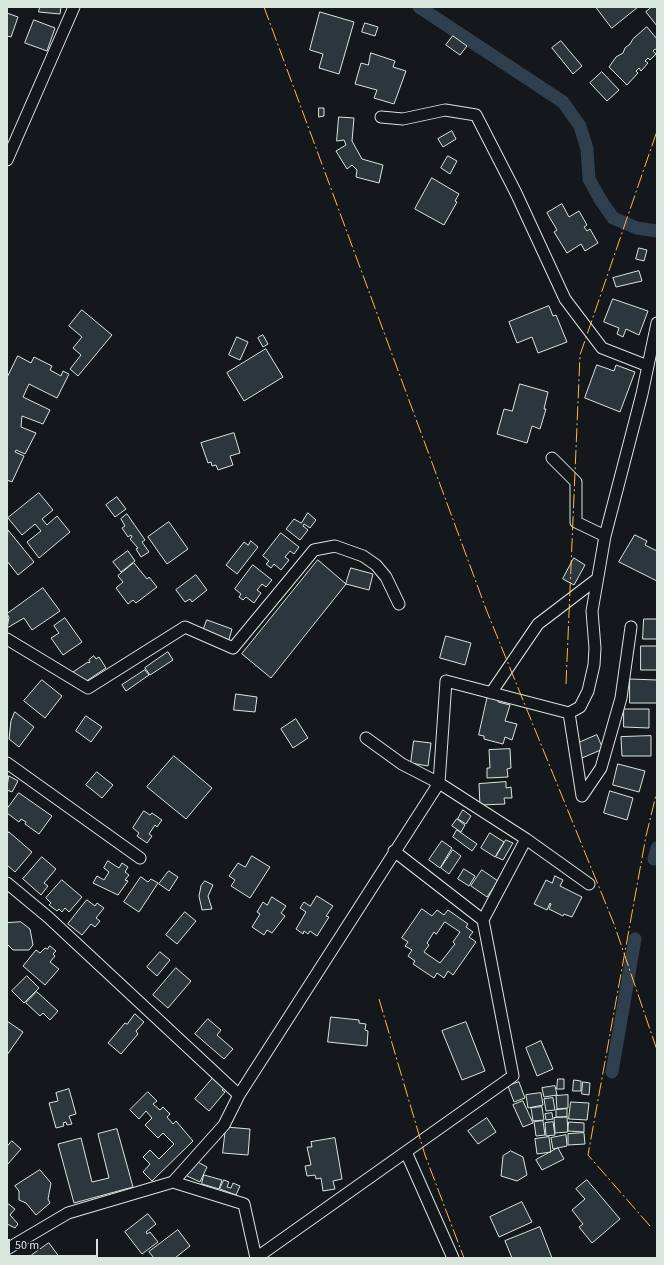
<!DOCTYPE html>
<style>
body{margin:0}
#map{position:relative;width:664px;height:1265px;overflow:hidden;background:#14181c;font-family:"Source Sans 3",sans-serif}
canvas{display:block}
.frame{position:absolute;inset:0;border:8px solid #d8e6dc;pointer-events:none}
.scale{position:absolute;left:8px;top:1239px;width:90px;height:18px;box-sizing:border-box;border:2px solid #d8e6dc;border-top:0;padding-left:5px;font-size:12px;line-height:14px;white-space:nowrap;color:#d8e6dc;-webkit-text-stroke:3px #14181c;paint-order:stroke}
</style>
<div id="map">
<canvas width="664" height="1265"></canvas>
<div class="frame"></div>
<div class="scale">50 m</div>
</div>
<script>
const ctx = document.querySelector('canvas').getContext('2d');
ctx.lineJoin = 'round';
function stroke(path, color, width, dash) { ctx.strokeStyle = color; ctx.lineWidth = width; ctx.lineCap = dash ? 'butt' : 'round'; ctx.setLineDash(dash || []); ctx.stroke(path); }
function paint(path, color) { ctx.fillStyle = color; ctx.fill(path, 'evenodd'); }
const canal = new Path2D(`
 M419,7L563,102L580,126L587,149L589,179L600,199L613,218L637,228L657,231
 M654,859L657,848
 M612,1072L635,939`);
const building = new Path2D(`
 M40,7H61L60,14L39,12Z
 M596,7H638L612,28Z
 M652,7H657V26L646,12Z
 M320,12L354,22L339,74L319,68L323,54L310,50Z
 M7,13L18,17L11,37L7,36Z
 M34,20L55,28L47,51L25,43Z
 M365,23L378,27L375,36L362,32Z
 M647,27L657,39V50L655,49L653,51L656,54L650,60L648,58L645,61L648,63L641,71L639,68L636,71L638,73L627,85L609,67L616,57L623,53L625,48L630,44L633,39Z
 M453,36L467,46L460,55L446,45Z
 M561,41L582,66L573,74L552,48Z
 M371,53L395,61L393,67L406,71L394,104L374,98L377,90L355,84L361,63L368,65Z
 M602,72L619,90L607,101L590,83Z
 M319,108H324V116L319,117Z
 M339,117L354,118L352,141L362,159L383,165L379,183L356,177L357,170L352,165L347,169L336,151L346,145L344,140L337,141Z
 M452,131L456,139L443,147L438,139Z
 M448,156L457,161L450,174L441,168Z
 M432,178L459,194L455,201L457,202L444,225L415,209Z
 M562,204L569,217L579,211L587,225L584,227L587,231L590,229L598,243L585,251L581,244L567,253L554,232L557,230L547,213Z
 M639,248L647,250L644,261L636,259Z
 M639,271L642,281L616,287L613,278Z
 M613,299L648,311L639,335L626,329L623,337L617,334L619,328L604,322Z
 M549,306L553,316L556,315L567,342L538,353L532,337L517,343L509,322Z
 M82,310L112,335L78,376L70,369L81,355L73,348L82,337L69,326Z
 M263,335L268,344L263,347L258,338Z
 M237,337L248,342L240,360L229,355Z
 M266,349L283,377L244,401L227,373Z
 M18,356L31,363L34,357L52,366L50,370L61,376L63,371L69,374L57,398L29,384L23,397L50,410L43,424L22,416L21,427L36,433L25,454L16,450L15,452L24,456L12,482L7,480V378Z
 M597,365L614,371L616,365L635,372L620,412L585,398Z
 M520,384L548,392L544,409H546L540,429L532,426L527,443L497,434L504,409L512,411Z
 M234,433L240,453L230,456L233,465L218,470L216,465L212,466L211,462L208,463L201,443Z
 M39,493L53,510L42,519L47,525L57,516L70,532L39,558L27,542L41,531L35,524L22,535L8,518Z
 M117,497L126,509L115,517L106,505Z
 M308,513L316,520L310,528L304,524L303,526L308,530L300,540L286,529L294,519L301,523Z
 M127,514L145,540L142,542L149,552L141,557L136,549L138,548L130,539L132,537L131,535L128,537L122,528L125,526L121,519Z
 M169,522L188,549L167,564L148,537Z
 M8,530L34,562L18,575L7,561Z
 M281,533L299,547L294,554L290,551L285,557L289,560L281,570L274,564L271,568L266,564L269,561L263,556Z
 M635,535L647,541L645,545L657,551V581L619,562Z
 M251,541L258,547L237,574L226,565L244,542L248,545Z
 M128,551L135,561L121,572L113,562Z
 M574,558L585,565L574,585L563,579Z
 M318,560L346,584L271,678L242,654Z
 M134,563L147,579L149,577L157,587L136,603L133,600L128,604L116,588L123,582L118,576Z
 M253,565L272,580L266,587L262,584L257,590L261,593L254,603L246,597L243,600L239,597L241,594L235,589Z
 M351,568L373,574L369,590L346,584Z
 M196,575L207,590L192,602L190,599L185,602L176,590Z
 M43,588L60,611L32,630L24,618L7,628L9,617L7,614Z
 M65,618L82,642L63,655L51,638L59,633L54,626Z
 M644,619H657V639H643Z
 M207,620L232,629L228,643L202,634Z
 M446,636L471,643L465,665L440,658Z
 M641,646H657V670H641Z
 M168,652L173,660L150,675L145,668Z
 M94,656L96,659L99,657L106,668L82,684L73,672L88,662L89,663L90,662L89,660Z
 M145,670L149,675L126,691L122,685Z
 M630,679L657,680V703H630Z
 M42,680L62,696L45,718L24,701Z
 M236,694L257,697L255,712L234,710Z
 M488,695L499,698L498,702L510,705L505,721L517,724L512,740L505,737L503,744L484,739V736L479,735Z
 M624,709H649V728L624,727Z
 M15,712L34,727L19,747L9,739L11,721Z
 M86,716L102,727L91,742L76,731Z
 M296,719L308,738L293,748L281,729Z
 M597,735L603,749L582,758L576,744Z
 M651,736V756H622L621,737Z
 M414,741L431,743L428,766L411,763Z
 M510,749L511,768L507,769L508,777L487,778V768H490L489,750Z
 M174,756L212,788L186,819L147,787Z
 M618,764L645,771L639,792L613,785Z
 M97,772L113,785L102,798L86,785Z
 M9,776L18,781L12,792L7,790Z
 M506,782V788L511,787L512,798H504L505,804L480,805L479,784Z
 M610,791L633,798L627,820L604,813Z
 M19,793L52,816L39,834L25,824L26,822L21,819L19,822L7,813V809Z
 M463,810L471,816L466,824L458,819Z
 M144,811L150,815L152,813L162,820L157,827L155,825L149,834L152,836L147,843L137,836L139,833L133,828Z
 M457,819L465,825L461,832L452,826Z
 M457,830L477,844L472,851L453,837Z
 M9,832L32,852L15,872L7,865V835Z
 M490,833L504,842L495,857L481,848Z
 M506,840L513,843L503,860L496,857Z
 M442,841L452,848L440,868L429,860Z
 M453,850L461,856L449,874L441,868Z
 M252,856L270,867L250,898L231,886L235,880L229,876L238,863L245,867Z
 M42,857L56,869L44,883L48,886L41,895L23,879Z
 M108,861L119,868L122,863L128,867L125,872L129,875L125,880L128,881L118,895L93,883L97,876L104,880L109,872L104,868Z
 M464,869L475,876L469,886L458,879Z
 M482,870L498,881L487,897L471,886Z
 M169,871L178,877L169,891L159,884Z
 M555,876L563,880L560,886L582,897L572,917L564,914L563,916L549,909L551,904L550,903L547,910L534,904L546,880L552,883Z
 M141,877L148,882L151,879L158,883L139,912L124,902Z
 M62,880L82,897L69,912L65,908L62,912L59,909L57,911L49,905L51,903L46,898Z
 M205,881L213,885L208,896L212,909L202,910L199,896L201,886Z
 M317,896L333,906L326,916L329,917L317,936L310,931L308,934L304,931L303,934L296,929L306,912L300,908L304,902L310,906Z
 M272,897L286,906L281,913L285,916L272,933L267,930L264,935L252,927L260,914L257,912L263,902L267,905Z
 M87,900L95,906L97,903L104,908L96,918L100,921L95,927L91,924L82,935L68,924Z
 M422,909L432,916L437,910L444,915L448,910L468,924L466,927L473,932L469,937L476,942L453,975L448,971L444,978L437,973L434,978L413,964L415,961L408,956L412,950L405,946L408,942L402,938ZM445,922L460,932L453,942L455,944L440,963L424,952L429,945L427,943L434,932L436,934Z
 M185,912L196,921L177,944L166,935Z
 M21,922L30,929L33,945L29,950H13L7,944V923Z
 M50,946L56,951L53,954L55,956L50,962L59,969L45,985L23,966L36,950L40,953L45,948L47,949Z
 M160,952L170,960L157,976L147,967Z
 M176,968L191,981L168,1008L153,995Z
 M27,976L39,988L24,1003L12,991Z
 M37,992L58,1011L50,1020L43,1013L40,1016L26,1003Z
 M135,1014L144,1022L136,1031L138,1034L121,1054L108,1043L125,1023L127,1024Z
 M331,1017L359,1020V1023L366,1024L365,1030L368,1031L367,1046L328,1042Z
 M208,1019L221,1030L217,1035L233,1049L224,1059L195,1034Z
 M7,1021L23,1032L7,1055Z
 M466,1022L485,1071L462,1080L442,1031Z
 M541,1041L553,1069L537,1076L526,1048Z
 M213,1078L224,1088L222,1090L225,1092L209,1111L195,1099Z
 M558,1079H564V1089H557Z
 M574,1080L581,1081V1091H573Z
 M519,1082L525,1098L514,1102L508,1086Z
 M583,1082L590,1083L589,1095L582,1094Z
 M555,1086L557,1095L544,1097L542,1088Z
 M69,1089L76,1114L69,1116L72,1124L67,1125L66,1122L63,1123L64,1126L56,1128L49,1103L58,1101L56,1093Z
 M148,1092L157,1101L153,1104L160,1110L163,1107L170,1114L167,1117L173,1124L176,1121L193,1141L152,1181L143,1172L150,1164L143,1157L150,1150L159,1159L174,1144L163,1133L158,1138L145,1125L152,1118L146,1111L139,1119L130,1110Z
 M541,1093L543,1105L528,1108L526,1095Z
 M568,1095V1108L557,1109L556,1096Z
 M553,1098L555,1110L546,1111L544,1099Z
 M523,1101L533,1123L523,1127L513,1105Z
 M571,1102L589,1103L587,1120L569,1119Z
 M542,1107L544,1120L533,1121L531,1108Z
 M567,1109V1117H556V1110Z
 M552,1113L553,1119L546,1120L545,1114Z
 M567,1117L568,1132L555,1133L554,1118Z
 M487,1118L496,1132L478,1144L468,1131Z
 M543,1121L545,1135L536,1136L534,1122Z
 M553,1122L555,1135L546,1136L545,1123Z
 M569,1122L584,1123V1132L568,1131Z
 M226,1127L250,1129L248,1155L223,1153Z
 M117,1129L133,1187L74,1203L58,1144L81,1138L92,1182L109,1178L98,1134Z
 M584,1133L585,1144L568,1145V1134Z
 M566,1135L567,1146L553,1149L551,1138Z
 M549,1137L551,1152L537,1154L535,1139Z
 M335,1138L342,1179L333,1181L335,1189L323,1191L321,1178L316,1179L315,1175L307,1176L305,1166L311,1165L307,1147H312L311,1142Z
 M12,1141L21,1149L7,1165V1147Z
 M558,1148L564,1159L542,1170L536,1160Z
 M511,1151L523,1157L527,1175L517,1181L501,1176L503,1156Z
 M194,1160L207,1167L200,1182L187,1176Z
 M40,1170L51,1183L48,1199L50,1203L36,1215L26,1203L19,1200V1191L15,1186Z
 M204,1175L222,1180L219,1189L202,1184Z
 M224,1180L229,1182L227,1187L231,1188L233,1183L240,1186L236,1195L220,1189Z
 M587,1180L620,1219L592,1243L579,1227L583,1224L572,1210L585,1199L576,1189Z
 M522,1202L532,1222L499,1237L490,1217Z
 M7,1203L15,1209L10,1215L18,1224L15,1228L7,1224Z
 M148,1214L156,1224L146,1232L147,1234L150,1232L158,1242L142,1254L125,1232Z
 M540,1227L552,1258H512L505,1241Z
 M178,1230L190,1246L175,1258H154L149,1252Z
 M49,1243L60,1258H34L32,1255Z`);
const minor = new Path2D(`
 M381,117L403,119L445,110L476,115L516,193L565,299L602,348L648,366
 M7,160L74,7
 M552,458L576,482V522L605,536
 M7,639L88,688L185,627L233,648L314,550L335,546L363,556L376,565L386,577L399,604
 M491,693L538,624L597,579
 M569,713L580,707L588,691L594,665L595,648L592,611L605,536L642,394L657,323
 M366,738L402,764L439,783L526,839L589,884
 M7,763L140,858
 M582,796L601,768L621,698L631,627
 M394,851L483,920
 M7,883L48,917L239,1095
 M406,1152L453,1258
 M173,1182L244,1204L256,1258
 M7,1249L68,1213L173,1182L224,1125L239,1095L439,783L446,681L569,713L582,796
 M256,1258L513,1076L483,920L526,839`);
const power = new Path2D(`
 M264,7L486,609L614,924L657,1050
 M566,684L580,355L657,131
 M379,999L425,1155L464,1258
 M650,1226L588,1155L646,836L657,791`);
stroke(canal, '#2f3f4d', 13);
paint(building, '#2c363c');
stroke(building, '#d8e6dc', 1);
stroke(minor, '#d8e6dc', 13);
stroke(minor, '#14181c', 11);
stroke(power, '#ffb74d', 1, [14, 3, 2, 3]);
</script>
